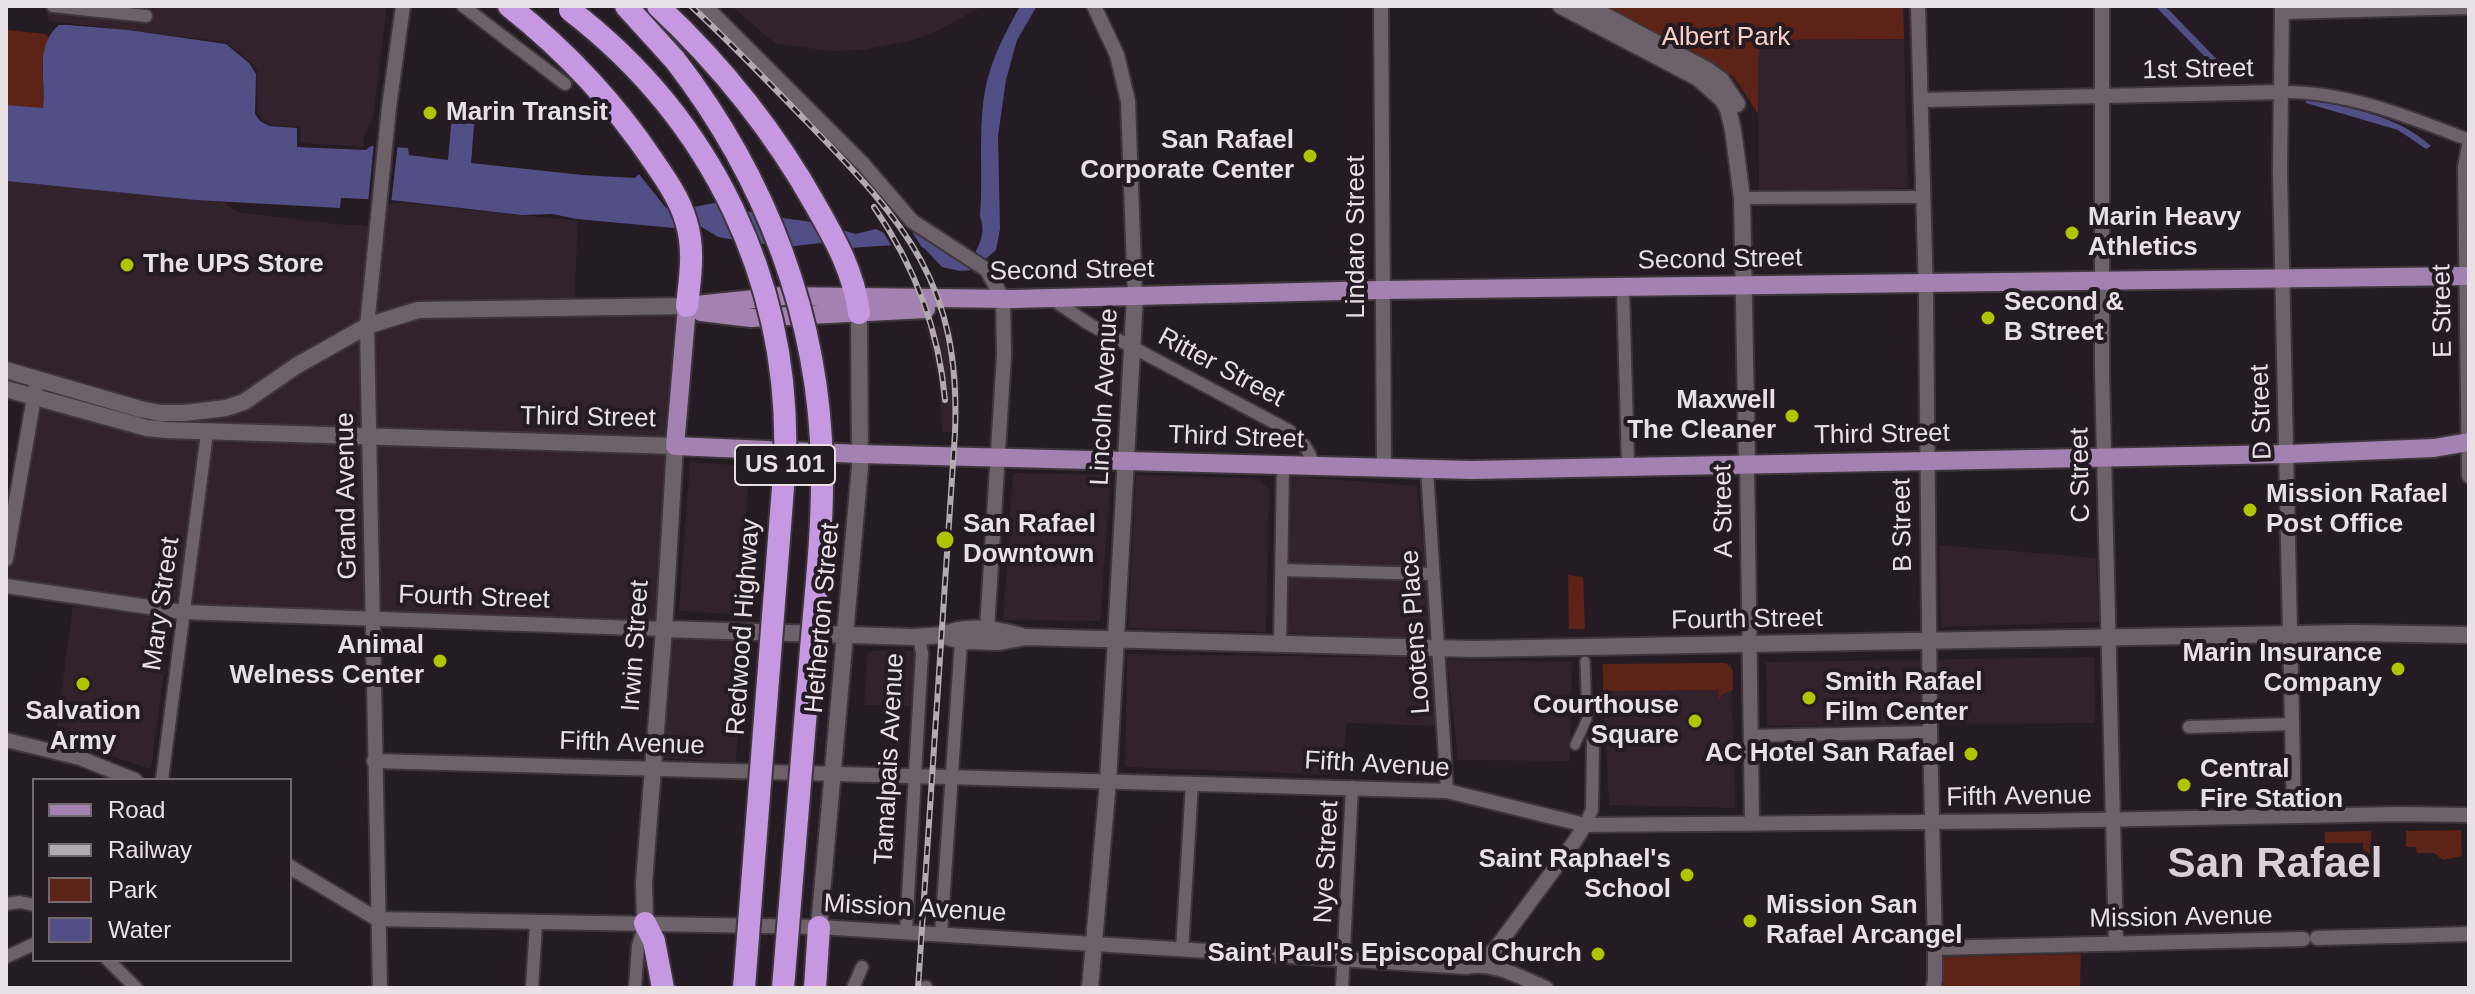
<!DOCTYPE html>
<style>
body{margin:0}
#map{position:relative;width:2475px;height:994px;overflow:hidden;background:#251b22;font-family:Helvetica,sans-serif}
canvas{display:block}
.frame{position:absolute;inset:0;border:8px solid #e8e0e5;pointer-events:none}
.legend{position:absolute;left:32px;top:778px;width:260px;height:184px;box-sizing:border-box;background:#251b22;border:2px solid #736a70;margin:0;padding:10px 14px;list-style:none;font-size:24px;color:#e8e0e5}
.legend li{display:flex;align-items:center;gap:16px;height:40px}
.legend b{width:40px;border:2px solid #736a70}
</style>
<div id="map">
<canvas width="2475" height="994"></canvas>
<div class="frame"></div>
<ul class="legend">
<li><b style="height:10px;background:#a382b2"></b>Road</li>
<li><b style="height:10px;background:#b2aaaf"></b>Railway</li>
<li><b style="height:22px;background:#5c2316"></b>Park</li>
<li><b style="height:22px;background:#514f86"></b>Water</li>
</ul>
</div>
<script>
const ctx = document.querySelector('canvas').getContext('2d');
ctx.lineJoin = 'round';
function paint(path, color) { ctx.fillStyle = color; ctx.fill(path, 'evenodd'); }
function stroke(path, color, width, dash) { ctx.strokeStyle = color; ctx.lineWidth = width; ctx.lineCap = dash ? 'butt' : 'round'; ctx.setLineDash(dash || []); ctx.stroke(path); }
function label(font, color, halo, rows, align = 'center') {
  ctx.font = font + ' Helvetica,sans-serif'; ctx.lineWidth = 8; ctx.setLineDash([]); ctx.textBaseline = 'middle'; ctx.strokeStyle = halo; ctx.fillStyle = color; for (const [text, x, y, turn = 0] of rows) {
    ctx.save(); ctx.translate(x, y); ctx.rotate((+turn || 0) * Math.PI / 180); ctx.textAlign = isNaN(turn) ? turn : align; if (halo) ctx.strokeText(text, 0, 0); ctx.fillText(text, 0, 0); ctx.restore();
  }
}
const built = new Path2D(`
 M44,6H387L373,117L364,137L363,147L300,143V127L272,125L258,114L257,68L226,42L49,21Z
 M731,6H983L941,29L913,40L863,50L832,51L776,44Z
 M1904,39L1908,188L1759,191L1758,40Z
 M6,181L227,202V205L237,212L335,224L374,226L383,203H405L578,221L574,309H682L656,624L179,607L6,581V568L36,402L204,439V423L141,415L6,376Z
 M926,326H952L960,385L959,432H942L940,390Z
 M690,462L749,466L745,535L754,536L750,615L679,611Z
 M1013,473L1111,475L1100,621L1003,620Z
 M1136,475L1257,478L1269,490L1266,632L1128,628Z
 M1291,476L1417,486L1433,639L1287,633Z
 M1939,545L2096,558L2099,622L1941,627Z
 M73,605L171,620L151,769L55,738Z
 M672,638L745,641L736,762L664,758Z
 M885,650L916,651L915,706L864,705L868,652Z
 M1127,654L1436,658L1440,726L1347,723L1343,775L1125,767Z
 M2094,657L2095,723L1767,726L1766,662Z
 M1447,660L1572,662L1570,761L1458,760Z
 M1602,664H1731L1735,808L1609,805Z`);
const green = new Path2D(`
 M1606,6H1903L1904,39L1759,40L1758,114L1734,77Z
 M6,30L46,34L49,37L42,63L44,109L6,105Z
 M1568,575L1583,577L1585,629H1569Z
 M1725,663L1733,670V690L1722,694L1719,700L1718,690L1603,691V664Z
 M2461,830L2462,856L2443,860L2434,853H2417L2416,847H2406V831Z
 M2371,831L2372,857H2364L2363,843H2325V832Z
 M2081,954L2080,988H1942L1944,982V957Z`);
const water = new Path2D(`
 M1020,6H1037L1017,40L1006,80L998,136L1000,229L996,250L973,270L960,271L942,267L924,248L909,244L850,248L820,243L795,246L753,243L718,237L700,226L674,225V228L577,219L552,214L522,215L391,200L341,198L340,208L196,200L6,181V105L43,108C47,82 33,47 59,25H68L128,30L226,44L249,63L256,74L255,114L260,121L269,126L297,128V147L366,150L371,146L408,148L409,155L448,160L452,115L459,103L469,105L475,113L471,163L582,175L635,178L639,174L666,208L679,210L714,203L723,204L761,215L819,223L855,234L876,229L884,233H915L942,248L975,253C982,239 985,231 980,216C984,171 976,116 989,74C996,50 1008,28 1020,6Z
 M2155,6H2164L2170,11L2231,74L2229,76H2224Z
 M2306,98C2350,109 2396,114 2431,146L2426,149L2398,130L2306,103Z`);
const pier = new Path2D(`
 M374,142L398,143L391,204L368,203Z
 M880,227L910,229L925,252L908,248L904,241L906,248H893Z`);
const pedestrian = new Path2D(`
 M1575,745L1587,719L1585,661`);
const minor = new Path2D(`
 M53,6L146,16
 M463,6L565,84
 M2282,13L2469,8
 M2282,92C2346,91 2410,117 2469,140
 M1742,198L1924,197
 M1623,288L1628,465
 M1052,299L1089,324L1288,430C1302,441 1309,449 1314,466
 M1427,470L1447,791
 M1282,570L1433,574
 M1280,644L1283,465
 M2189,727L2292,724
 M1751,736L1930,732
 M162,780L207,433
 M1585,825L1592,810L1593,742
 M6,904L20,902L34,905
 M906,931L922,653L919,637
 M941,934L961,641
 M1182,950L1192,783
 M6,957L34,944
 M108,960L136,988
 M532,988L536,924
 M635,988L638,946L644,926
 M853,988L862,967
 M926,988V987
 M1342,988L1352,787`);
const tertiary = new Path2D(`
 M705,6L863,164L912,221L987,270L1003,299L1004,355L987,629
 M1094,6L1117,55L1128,101L1135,296
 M1381,6L1384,467
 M1918,6L1926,295L1930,732L1935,948
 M2102,6V372L2116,944
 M2282,6L2280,172L2294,816
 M1921,100L2282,92
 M2469,146L2465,167L2469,476
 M1747,463L1752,824
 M6,559L37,380
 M6,586L183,612L664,629
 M6,740L80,758L135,780
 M374,761L1447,791L1585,825L2038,821L2399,814L2469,815
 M290,867L377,919L819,927L1467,967C1494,961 1521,978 1546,988
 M2317,938L2469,934
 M1477,965L1496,948L1575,841L1585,825
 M380,988L367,326L389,107L403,6
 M1933,988L1935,980V948L2303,939`);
const secondary = new Path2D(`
 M1561,6L1698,78L1722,99L1728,109L1733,130L1742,198L1747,463
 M1587,6L1707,70L1721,80L1737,104
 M6,370L140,409L160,413H184L226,408L244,402L296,366L367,326L418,310L687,306
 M6,389L147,428L166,430L675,446L664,629L644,882L645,923
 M664,629L913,637L942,635L961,641L999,642L1026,637L1473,649L2352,633L2469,635
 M942,635C967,624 995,628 1021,636
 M819,927L860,466L859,313
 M1090,988L1108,781L1135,296`);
const primary = new Path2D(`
 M687,306L675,446L860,454L1471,470L2288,454L2434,448L2469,442
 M687,306L783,296L1012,299L1381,290L2469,276
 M701,312L751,318L926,309`);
const motorway = new Path2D(`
 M509,6C566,51 614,102 654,162C667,181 680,200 686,221C695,250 690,278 687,306
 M626,6L675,60
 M658,6C721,65 774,131 816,206C836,241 854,273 859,313
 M645,923L654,941L663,988
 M815,988L819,927`);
const rail = new Path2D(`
 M691,6C731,43 769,83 807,122C906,224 961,283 955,433L918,988
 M874,207C914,265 939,330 945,400`);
const motorwayBridge = new Path2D(`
 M570,10C712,119 791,282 785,462L744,988
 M675,60C766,178 820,318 822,468C823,537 814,606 809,674C800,779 792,883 783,988`);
const markers = [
 [430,113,8,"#b0c501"],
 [1310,156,8,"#b0c501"],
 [2072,233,8,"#b0c501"],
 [127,265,8,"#b0c501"],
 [1988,318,8,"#b0c501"],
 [1792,416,8,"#b0c501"],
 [2250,510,8,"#b0c501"],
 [945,540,10,"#b0c501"],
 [440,661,8,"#b0c501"],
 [2398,669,8,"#b0c501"],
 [83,684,8,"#b0c501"],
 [1809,698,8,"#b0c501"],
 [1695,721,8,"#b0c501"],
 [1971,754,8,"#b0c501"],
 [2184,785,8,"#b0c501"],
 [1687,875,8,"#b0c501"],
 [1750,921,8,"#b0c501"],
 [1598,954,8,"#b0c501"]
];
const shields = [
 [785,465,100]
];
const shieldNames = [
 ["US 101",785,465]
];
const parkNames = [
 ["Albert Park",1726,38]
];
const streetNames = [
 ["1st Street",2198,70,-1],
 ["Lindaro Street",1357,237,-90],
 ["Second Street",1720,260,-1],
 ["Second Street",1072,271,-1],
 ["E Street",2443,311,-91],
 ["Ritter Street",1221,368,28],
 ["Lincoln Avenue",1105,397,-87],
 ["D Street",2262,412,-92],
 ["Third Street",588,418,1],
 ["Third Street",1882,435,-1],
 ["Third Street",1236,438,2],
 ["C Street",2081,475,-91],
 ["Grand Avenue",347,496,-91],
 ["A Street",1724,511,-91],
 ["B Street",1903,525,-91],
 ["Fourth Street",474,598,2],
 ["Mary Street",162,604,-82],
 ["Hetherton Street",823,618,-85],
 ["Fourth Street",1747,620,-1],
 ["Redwood Highway",744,627,-86],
 ["Lootens Place",1416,632,-94],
 ["Irwin Street",636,646,-86],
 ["Fifth Avenue",632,744,2],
 ["Tamalpais Avenue",890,759,-87],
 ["Fifth Avenue",1377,765,3],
 ["Fifth Avenue",2019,797,-1],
 ["Nye Street",1327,862,-87],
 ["Mission Avenue",915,909,3],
 ["Mission Avenue",2181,918,-1]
];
const poiNames = [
 ["Marin Transit",446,113],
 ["San Rafael",1294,141,"right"],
 ["Corporate Center",1294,171,"right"],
 ["Marin Heavy",2088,218],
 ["Athletics",2088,248],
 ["The UPS Store",143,265],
 ["Second &",2004,303],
 ["B Street",2004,333],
 ["Maxwell",1776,401,"right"],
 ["The Cleaner",1776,431,"right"],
 ["Mission Rafael",2266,495],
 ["Post Office",2266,525],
 ["San Rafael",963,525],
 ["Downtown",963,555],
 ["Animal",424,646,"right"],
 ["Welness Center",424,676,"right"],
 ["Marin Insurance",2382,654,"right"],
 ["Company",2382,684,"right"],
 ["Smith Rafael",1825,683],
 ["Film Center",1825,713],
 ["Courthouse",1679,706,"right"],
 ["Square",1679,736,"right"],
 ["Salvation",83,712,"center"],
 ["Army",83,742,"center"],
 ["AC Hotel San Rafael",1955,754,"right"],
 ["Central",2200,770],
 ["Fire Station",2200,800],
 ["Saint Raphael's",1671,860,"right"],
 ["School",1671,890,"right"],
 ["Mission San",1766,906],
 ["Rafael Arcangel",1766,936],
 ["Saint Paul's Episcopal Church",1582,954,"right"]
];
const townNames = [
 ["San Rafael",2275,865]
];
paint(built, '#32222c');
paint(green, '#5c2316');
paint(water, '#514f86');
paint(pier, '#251b22');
stroke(pedestrian, '#3e363b', 13);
stroke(minor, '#3e363b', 16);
stroke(tertiary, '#3e363b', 18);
stroke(secondary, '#3e363b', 20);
stroke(primary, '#3e363b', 22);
stroke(motorway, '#3e363b', 26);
stroke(pedestrian, '#6e626a', 9);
stroke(minor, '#6e626a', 12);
stroke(tertiary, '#6e626a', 14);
stroke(secondary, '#6e626a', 16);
stroke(primary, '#a382b2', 18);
stroke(motorway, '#c698e2', 22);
stroke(rail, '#b2aaaf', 6);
stroke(rail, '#251b22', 3, [9]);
stroke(motorwayBridge, '#3e363b', 26, []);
stroke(motorwayBridge, '#c698e2', 22);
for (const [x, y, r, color] of markers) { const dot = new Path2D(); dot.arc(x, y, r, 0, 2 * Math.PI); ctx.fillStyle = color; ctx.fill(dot); stroke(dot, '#251b22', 3); }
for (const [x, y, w] of shields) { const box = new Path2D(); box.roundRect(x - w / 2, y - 20, w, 40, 6); ctx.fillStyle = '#251b22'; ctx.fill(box); stroke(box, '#e8e0e5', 2); }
label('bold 24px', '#e8e0e5', null, shieldNames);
label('26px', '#f9d1c7', '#251b22', parkNames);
label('26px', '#e8e0e5', '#251b22', streetNames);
label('bold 26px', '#e8e0e5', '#251b22', poiNames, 'left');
label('bold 42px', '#dcced7', '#251b22', townNames);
</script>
